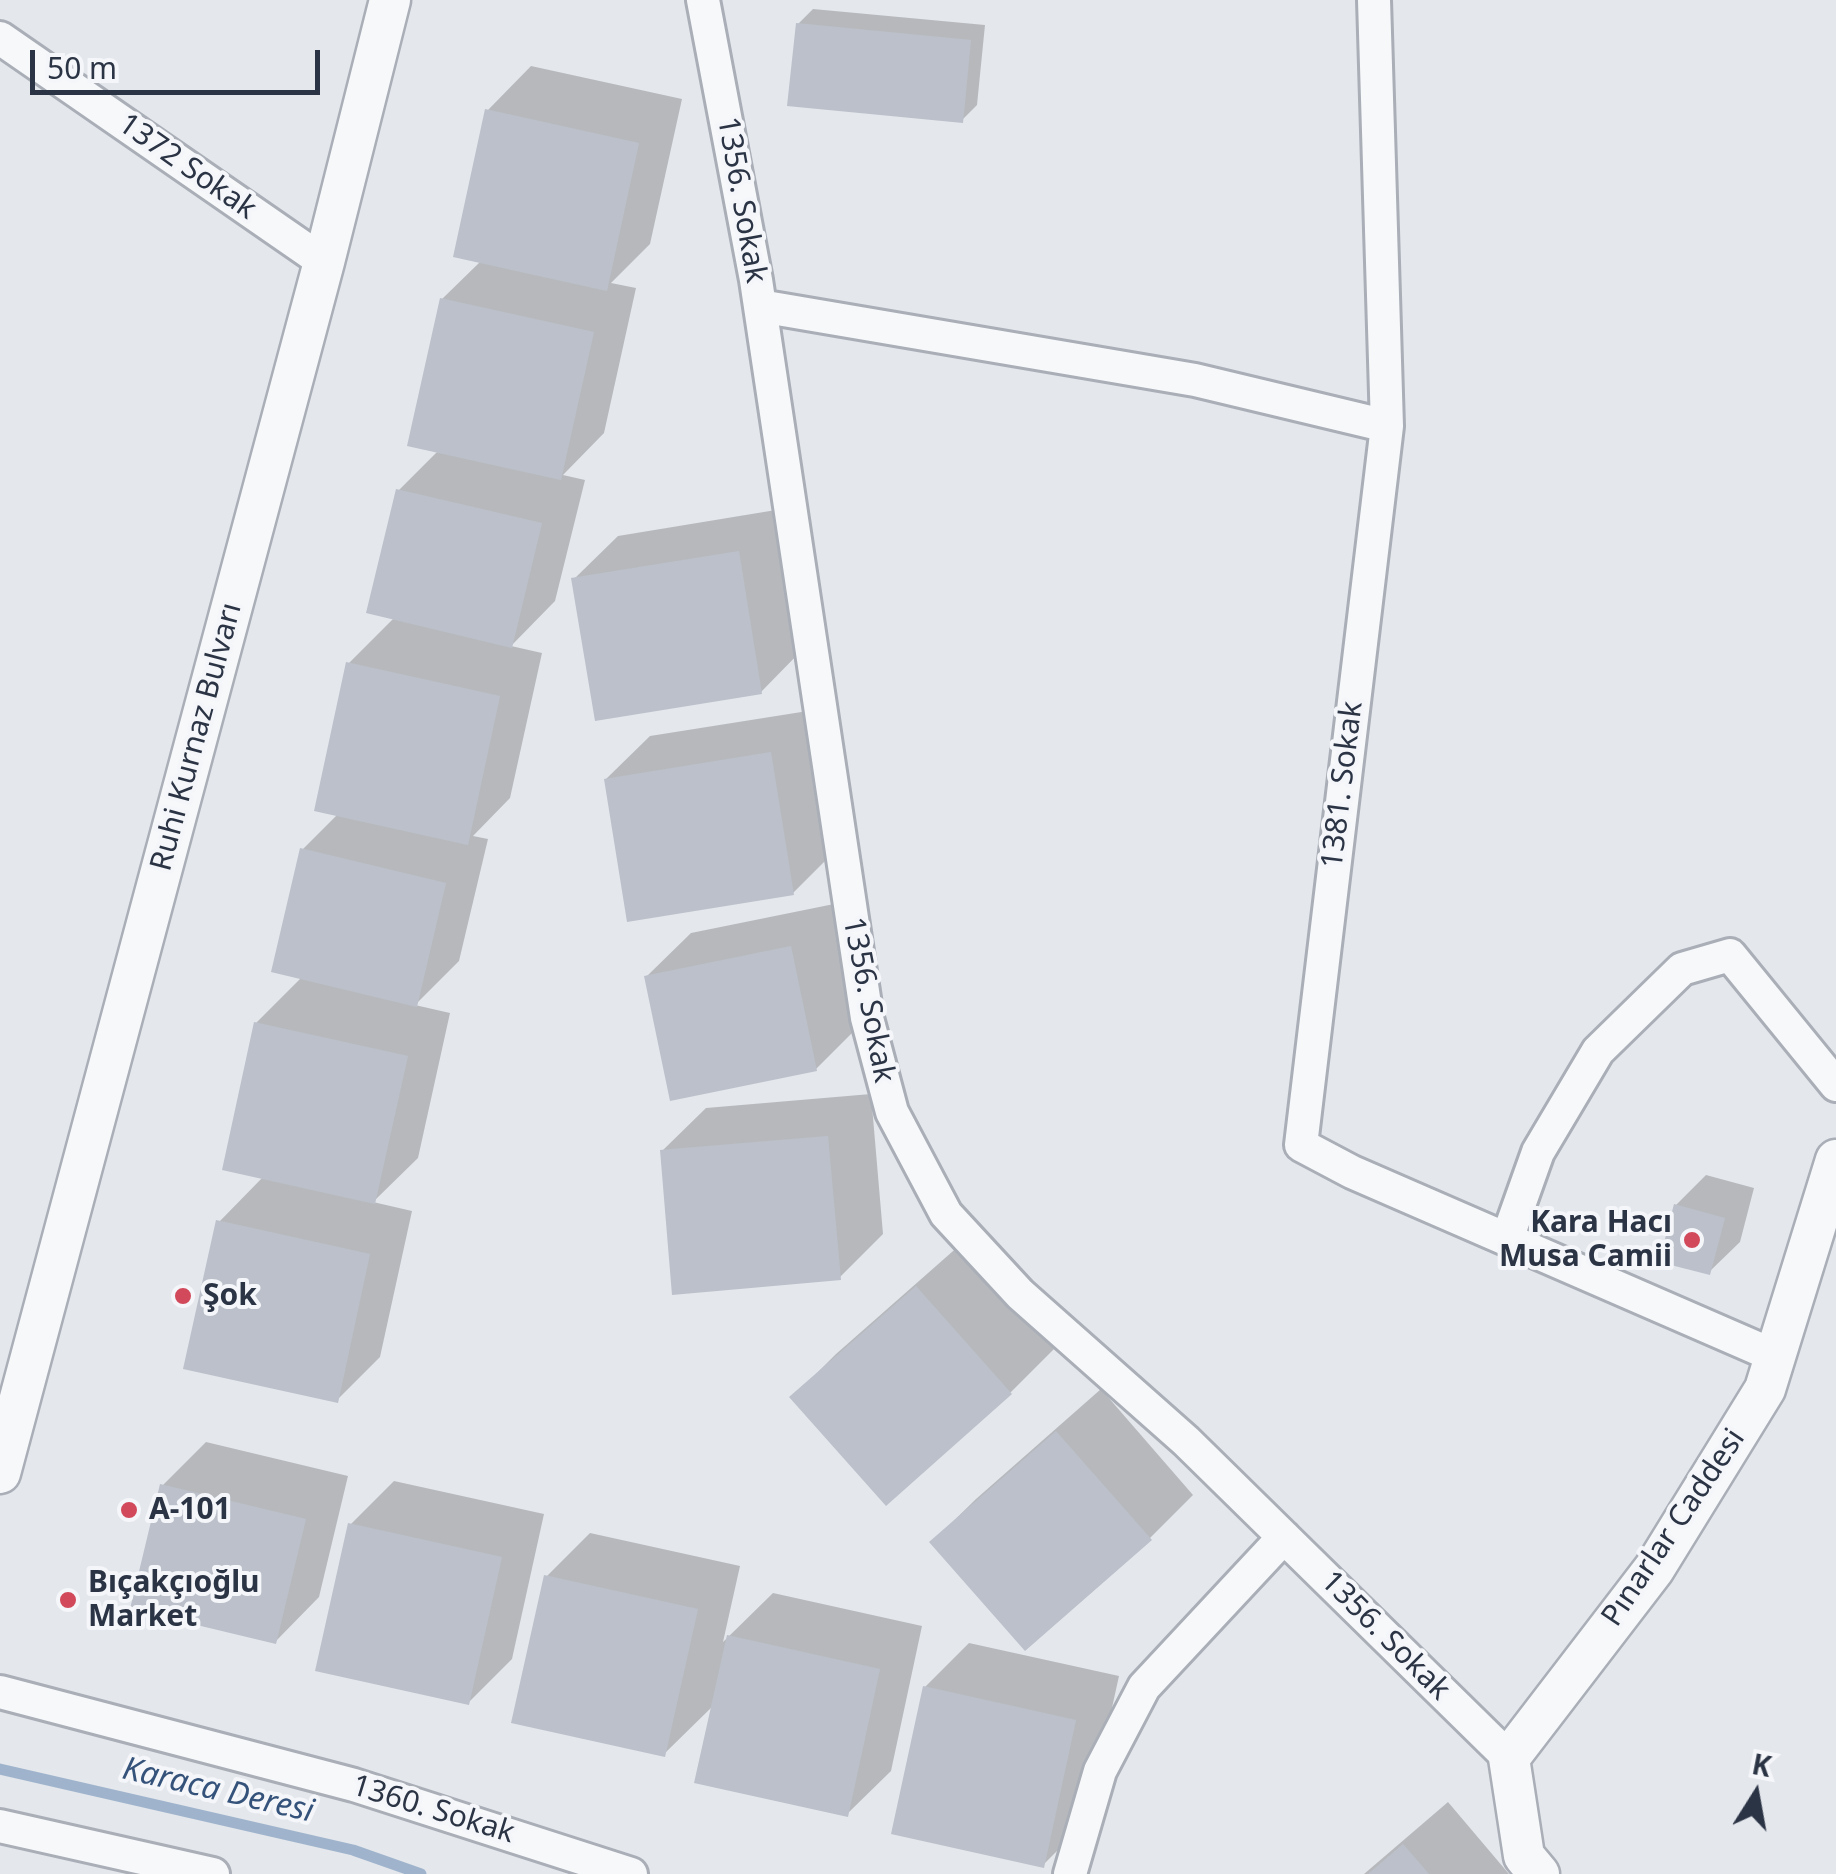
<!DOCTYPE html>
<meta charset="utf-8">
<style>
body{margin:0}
#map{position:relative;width:1836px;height:1874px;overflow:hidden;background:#e4e7ec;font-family:"Noto Sans",sans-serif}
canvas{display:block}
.north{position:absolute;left:1706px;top:1744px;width:100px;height:100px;-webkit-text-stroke:8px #f4f6f9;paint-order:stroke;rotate:11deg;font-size:28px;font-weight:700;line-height:40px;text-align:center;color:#2b3445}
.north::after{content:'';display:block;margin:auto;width:35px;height:45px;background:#2b3445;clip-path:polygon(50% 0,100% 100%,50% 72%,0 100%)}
.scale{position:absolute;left:30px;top:50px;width:290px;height:45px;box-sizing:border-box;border:5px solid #2b3445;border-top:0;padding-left:12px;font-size:30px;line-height:35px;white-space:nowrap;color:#2b3445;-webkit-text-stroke:8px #f4f6f9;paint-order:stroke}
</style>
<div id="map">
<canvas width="1836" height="1874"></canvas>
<div class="north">K</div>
<div class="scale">50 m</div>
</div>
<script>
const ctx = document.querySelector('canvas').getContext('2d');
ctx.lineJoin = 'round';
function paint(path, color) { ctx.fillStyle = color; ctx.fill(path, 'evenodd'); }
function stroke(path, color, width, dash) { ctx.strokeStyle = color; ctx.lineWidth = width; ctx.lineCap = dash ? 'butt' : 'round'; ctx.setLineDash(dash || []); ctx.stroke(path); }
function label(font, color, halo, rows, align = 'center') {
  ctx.font = font + ' "Noto Sans",sans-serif'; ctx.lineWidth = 8; ctx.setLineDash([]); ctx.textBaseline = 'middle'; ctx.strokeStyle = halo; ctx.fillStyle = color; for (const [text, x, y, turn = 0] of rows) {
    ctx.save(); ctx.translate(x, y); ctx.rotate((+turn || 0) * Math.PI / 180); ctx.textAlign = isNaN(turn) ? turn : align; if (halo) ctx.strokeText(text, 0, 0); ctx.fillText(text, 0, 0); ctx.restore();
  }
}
const shadow = new Path2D(`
 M813,9L985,25L977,105L962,120L798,24Z
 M531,66L682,99L650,244L611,283L636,288L604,433L563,475L585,480L555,601L511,646L542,653L510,798L473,836L488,839L459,961L415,1005L450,1013L418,1158L373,1202L412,1211L380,1357L337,1400L219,1222L263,1177L256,1023L302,977V850L338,814L349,663L395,617L399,490L439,450L442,299L481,261L488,110Z
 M782,509L804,648L761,692L574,579L618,536Z
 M814,710L837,849L793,893L606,779L650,736Z
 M834,904L860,1025L816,1069L647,976L691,933Z
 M871,1094L883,1234L839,1278L662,1151L706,1108Z
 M1706,1175L1754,1188L1740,1242L1709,1272L1676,1205Z
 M961,1244L1054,1349L1011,1392L886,1502L793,1397L836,1354Z
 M1101,1389L1193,1495L1150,1538L932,1542L976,1499Z
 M206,1442L348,1476L319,1597L276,1641L162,1486Z
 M394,1481L544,1514L512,1659L468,1703L350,1525Z
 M590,1533L740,1566L723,1642L773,1593L922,1626L891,1771L847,1814L714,1705L664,1754L546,1577Z
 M969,1643L1119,1676L1087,1821L1043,1865L925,1687Z
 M1448,1802L1509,1874H1364Z`);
const stream = new Path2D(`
 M0,1769L353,1850L421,1874`);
const building = new Path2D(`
 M796,23L971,40L963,123L787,106Z
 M485,109L639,143L607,291L453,257Z
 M440,298L594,332L561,480L407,446Z
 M396,489L542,523L512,648L366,613Z
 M739,551L762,694L595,721L571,578Z
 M346,662L500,696L468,845L314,811Z
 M771,752L794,895L627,922L604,779Z
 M300,848L446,883L417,1007L271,972Z
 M791,946L817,1071L670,1101L644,976Z
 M254,1022L408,1056L375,1204L222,1170Z
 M828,1136L841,1280L672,1295L660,1150Z
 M1674,1204L1725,1218L1710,1275L1659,1262Z
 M216,1220L370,1254L338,1403L183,1369Z
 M916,1286L1012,1394L886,1506L789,1397Z
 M1056,1431L1152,1540L1025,1651L929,1542Z
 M160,1484L306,1519L276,1644L130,1609Z
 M348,1523L502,1557L469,1705L315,1671Z
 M544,1575L698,1609L665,1757L511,1723Z
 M727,1635L880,1669L848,1817L694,1783Z
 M923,1686L1076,1720L1044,1868L891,1834Z
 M1403,1844L1429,1874H1368Z`);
const minor = new Path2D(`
 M703,0L756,280L867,1018L892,1112L946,1214L1020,1294L1186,1441L1509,1758
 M1374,0L1387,426L1301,1145L1352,1172L1775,1356
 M0,38L324,262
 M760,306L1195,380L1387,426
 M1507,1239L1538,1152L1598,1051L1682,969L1730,955L1836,1085
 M0,1692L354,1785L631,1874
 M0,1826L213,1874
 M1070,1874L1100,1771L1144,1687L1284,1537`);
const tertiary = new Path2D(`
 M0,1473L324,262L390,0
 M1539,1874L1524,1856L1509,1758L1654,1569L1765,1389L1836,1160`);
const markers = [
 [1692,1240,10,"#d1495b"],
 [183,1296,10,"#d1495b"],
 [129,1510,10,"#d1495b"],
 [68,1600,10,"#d1495b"]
];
const streetNames = [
 ["1372 Sokak",187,167,35],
 ["1356. Sokak",741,200,80],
 ["Ruhi Kurnaz Bulvarı",197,737,-75],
 ["1381. Sokak",1343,785,-83],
 ["1356. Sokak",868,1000,79],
 ["Pınarlar Caddesi",1674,1528,-56],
 ["1356. Sokak",1385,1636,45],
 ["1360. Sokak",433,1810,17]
];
const poiNames = [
 ["Kara Hacı",1672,1223,"right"],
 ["Musa Camii",1672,1257,"right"],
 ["Şok",203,1296],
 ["A-101",149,1510],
 ["Bıçakçıoğlu",88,1583],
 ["Market",88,1617]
];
const waterNames = [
 ["Karaca Deresi",218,1791,13]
];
paint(shadow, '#0003');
stroke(stream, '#9fb4cc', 11);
paint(building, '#bbc0ca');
stroke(minor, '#a9aeb7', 38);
stroke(tertiary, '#a9aeb7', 45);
stroke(minor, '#f7f8fa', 32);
stroke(tertiary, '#f7f8fa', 40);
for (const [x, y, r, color] of markers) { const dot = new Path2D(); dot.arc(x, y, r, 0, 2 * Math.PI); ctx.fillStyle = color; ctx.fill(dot); stroke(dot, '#f4f6f9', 4); }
label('30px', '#2b3445', '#f4f6f9', streetNames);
label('bold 30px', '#2b3445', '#f4f6f9', poiNames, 'left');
label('italic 32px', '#34527a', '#f4f6f9', waterNames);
</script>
